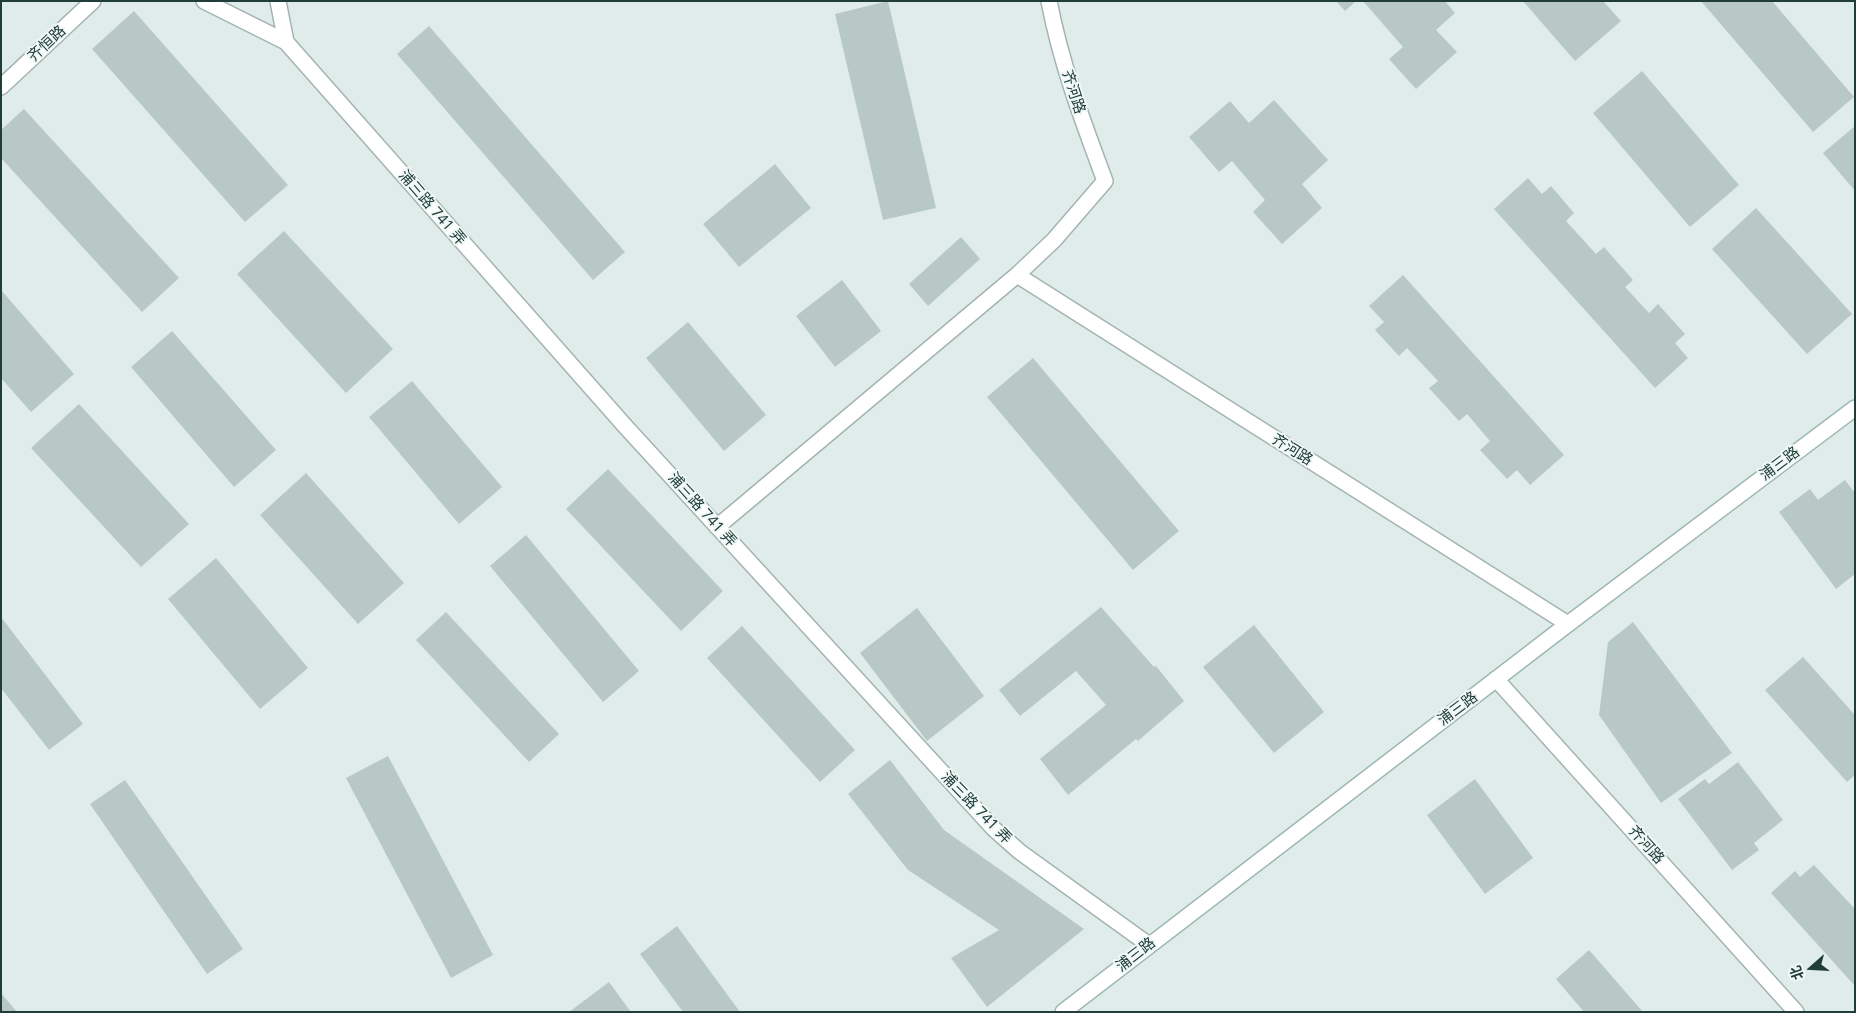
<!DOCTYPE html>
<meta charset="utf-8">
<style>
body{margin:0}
#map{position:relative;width:1856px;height:1013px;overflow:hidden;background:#e0ece9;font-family:"Noto Sans","Noto Sans SC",sans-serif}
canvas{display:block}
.frame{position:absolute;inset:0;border:2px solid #203d3a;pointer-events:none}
.north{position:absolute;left:1786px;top:943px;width:50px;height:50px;-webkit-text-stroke:4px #f0f8f6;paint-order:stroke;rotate:251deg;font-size:14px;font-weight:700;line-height:20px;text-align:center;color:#203d3a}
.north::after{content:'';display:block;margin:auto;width:18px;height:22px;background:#203d3a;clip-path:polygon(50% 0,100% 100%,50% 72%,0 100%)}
</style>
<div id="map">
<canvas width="1856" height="1013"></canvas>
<div class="frame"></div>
<div class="north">北</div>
</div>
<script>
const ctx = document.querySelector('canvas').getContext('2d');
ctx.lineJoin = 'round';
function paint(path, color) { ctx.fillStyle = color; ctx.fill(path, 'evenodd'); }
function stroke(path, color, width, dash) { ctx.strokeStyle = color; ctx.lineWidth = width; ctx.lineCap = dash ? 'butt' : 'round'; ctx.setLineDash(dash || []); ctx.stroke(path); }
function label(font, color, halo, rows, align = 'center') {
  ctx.font = font + ' "Noto Sans","Noto Sans SC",sans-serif'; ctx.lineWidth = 4; ctx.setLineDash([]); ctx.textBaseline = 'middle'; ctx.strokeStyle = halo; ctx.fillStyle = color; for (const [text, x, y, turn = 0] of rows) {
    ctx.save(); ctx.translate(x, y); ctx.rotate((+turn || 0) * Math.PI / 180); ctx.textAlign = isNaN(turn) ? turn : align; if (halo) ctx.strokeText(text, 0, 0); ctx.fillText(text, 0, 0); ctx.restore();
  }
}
const building = new Path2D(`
 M888,1L936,208L883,220L835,14Z
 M1336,1H1356L1345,11Z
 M1363,1H1445L1455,13L1436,30L1457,52L1416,89L1389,59L1403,47Z
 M1523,1H1603L1621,21L1575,61Z
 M1701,1H1772L1854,97L1813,132Z
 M134,11L288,185L245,222L92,49Z
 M429,26L625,252L593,280L397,54Z
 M1642,71L1739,185L1690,227L1593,113Z
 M1274,100L1328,160L1302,184L1322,208L1282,244L1253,212L1265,200L1232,161L1219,172L1189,137L1230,101L1249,123Z
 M24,109L179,278L142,312L1,158V130Z
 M1855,126V191L1823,153Z
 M775,164L811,208L739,267L703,224Z
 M1528,178L1542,194L1551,186L1574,213L1566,221L1596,254L1604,247L1633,280L1625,287L1649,313L1658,304L1685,334L1675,343L1688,358L1655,388L1494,209Z
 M1756,208L1852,314L1807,354L1712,249Z
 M284,231L393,349L346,393L237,274Z
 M961,237L980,259L928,306L909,284Z
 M1403,275L1564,455L1530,485L1517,470L1507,479L1480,450L1490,441L1467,414L1459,421L1429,388L1438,381L1407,348L1399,356L1375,330L1384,322L1369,306Z
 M842,280L881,331L835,367L796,316Z
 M1,290L74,374L31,412L1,378Z
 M688,322L766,415L724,451L646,358Z
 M172,331L276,450L234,487L131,367Z
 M1033,358L1179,531L1133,570L987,397Z
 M412,381L502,487L459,524L369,417Z
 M79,404L189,524L141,567L31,448Z
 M608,469L723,591L681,631L566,509Z
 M306,473L404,583L358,624L260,515Z
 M1845,480L1855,493V574L1836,589L1779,512L1810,489L1818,500Z
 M526,535L639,671L603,702L490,566Z
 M216,558L308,668L260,709L168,599Z
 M1101,607L1154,667L1156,666L1184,701L1138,741L1136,739L1068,795L1040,759L1106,705L1076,671L1020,716L999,690Z
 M917,608L984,696L927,741L860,653Z
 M446,612L559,734L529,762L416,640Z
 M1,617L83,724L49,750L1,688Z
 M1633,622L1732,753L1661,803L1599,715L1608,642Z
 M1254,625L1324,712L1274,753L1203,667Z
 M742,626L855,750L820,782L707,658Z
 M1803,657L1855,715V775L1847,782L1765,690Z
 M388,756L493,955L451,978L346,778Z
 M890,760L944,830L1084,929L987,1007L951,958L999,930L908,870L848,794Z
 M1738,762L1783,820L1754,843L1759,850L1732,870L1678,799L1705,779L1709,784Z
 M1475,779L1533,858L1485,894L1427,815Z
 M125,780L243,949L207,974L90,804Z
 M1814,865L1855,909V986L1771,893L1795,871L1800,877Z
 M677,926L740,1012H683L640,954Z
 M1589,950L1643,1012H1584L1556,979Z
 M609,982L631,1012H569Z
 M1,993L17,1012H1Z`);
const street = new Path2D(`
 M204,1L286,42L625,426L994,829L1020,852L1149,945
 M278,1L286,42
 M1,87L93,1
 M1017,275L1568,624
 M717,527L1017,275L1054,240L1105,181C1083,122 1061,64 1049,1
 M1496,679L1796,1012`);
const secondary = new Path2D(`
 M1063,1012L1568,624L1855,408`);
const streetNames = [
 ["齐恒路",47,44,-43],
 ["齐河路",1073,92,72],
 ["浦三路 741 弄",432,208,49],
 ["齐河路",1292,450,32],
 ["浦三路",1780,464,-37],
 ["浦三路 741 弄",702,510,48],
 ["浦三路",1458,709,-37],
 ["浦三路 741 弄",976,808,46],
 ["齐河路",1646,845,48],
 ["浦三路",1136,955,-38]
];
paint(building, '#b8c9c5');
stroke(street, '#a3b4b1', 18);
stroke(secondary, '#9eb8b3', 18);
stroke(street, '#fff', 15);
stroke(secondary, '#fff', 15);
label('15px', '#203d3a', '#f0f8f6', streetNames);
</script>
